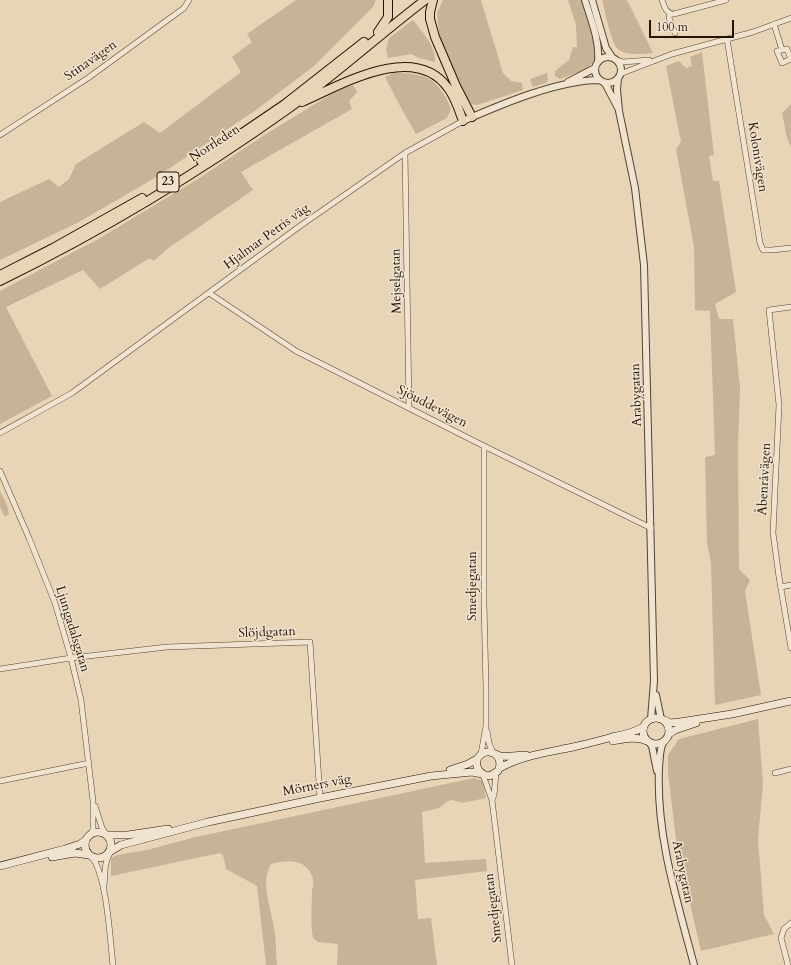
<!DOCTYPE html>
<meta charset="utf-8">
<style>
body{margin:0}
#map{position:relative;width:791px;height:965px;overflow:hidden;background:#e8d4b7;font-family:Cardo,serif}
canvas{display:block}
.scale{position:absolute;left:649px;top:20px;width:85px;height:18px;box-sizing:border-box;border:2px solid #261401;border-top:0;padding-left:5px;font-size:12px;line-height:14px;white-space:nowrap;color:#261401;-webkit-text-stroke:3px #f0e3d0;paint-order:stroke}
</style>
<div id="map">
<canvas width="791" height="965"></canvas>
<div class="scale">100 m</div>
</div>
<script>
const ctx = document.querySelector('canvas').getContext('2d');
ctx.lineJoin = 'round';
function paint(path, color) { ctx.fillStyle = color; ctx.fill(path, 'evenodd'); }
function stroke(path, color, width, dash) { ctx.strokeStyle = color; ctx.lineWidth = width; ctx.lineCap = dash ? 'butt' : 'round'; ctx.setLineDash(dash || []); ctx.stroke(path); }
function label(font, color, halo, rows, align = 'center') {
  ctx.font = font + ' Cardo,serif'; ctx.lineWidth = 3; ctx.setLineDash([]); ctx.textBaseline = 'middle'; ctx.strokeStyle = halo; ctx.fillStyle = color; for (const [text, x, y, turn = 0] of rows) {
    ctx.save(); ctx.translate(x, y); ctx.rotate((+turn || 0) * Math.PI / 180); ctx.textAlign = isNaN(turn) ? turn : align; if (halo) ctx.strokeText(text, 0, 0); ctx.fillText(text, 0, 0); ctx.restore();
  }
}
const green = new Path2D(`
 M296,0H376L373,7L314,66L256,110L158,176L79,222L0,260V202L49,179L59,187L69,179L76,164L144,122L160,133L241,72L232,57L252,42L247,34Z
 M443,0H481L503,73L511,81L522,83L523,90L477,105L471,104L465,95L451,64L439,34L437,13Z
 M568,0H582L590,26L596,53L595,58L588,69L560,79L555,76V71L569,60L573,47H577L576,25Z
 M602,0H627L653,53C643,54 628,56 619,50C611,45 605,10 602,0Z
 M413,20C422,32 436,46 435,62L419,58L411,54L388,58L386,50L389,38Z
 M702,52L714,155L709,156L713,181H719L736,292L715,304L719,319H733L740,388L738,446L739,569L750,580L745,591L761,695L715,705L711,563L707,543L705,457L715,455L710,311L695,310L694,247L676,149L681,142L666,66L679,61L686,68L692,66L690,57Z
 M393,73C425,73 438,77 451,109L447,118L416,134L400,106L385,77Z
 M547,73L548,80L546,83L533,87L531,83L530,79Z
 M353,85L357,92L349,101L352,109L241,172L253,190L167,249L155,260L148,259L100,289L83,270L6,307L52,396L0,424V291L100,238L198,179L266,134L333,93Z
 M791,104V147L787,138L782,113Z
 M0,491L7,505L9,514L5,517L0,507Z
 M758,719L763,783L758,839L764,915L774,934L701,951L677,848L668,773V755L679,739Z
 M474,778L483,781L486,798L462,803L452,800L448,801L439,808L422,812L425,863L486,859L487,871L415,880L418,919L431,918L437,965H337L338,944L318,942L313,938C310,923 312,907 312,891C313,887 314,880 312,876C305,858 286,860 271,864C259,883 273,913 275,934C276,944 276,955 277,965H266L257,886L226,869L223,855L220,853L111,876V858L117,855L147,850L196,837Z`);
const minor = new Path2D(`
 M662,0C664,6 666,14 674,14L726,0
 M670,14L669,18L675,33
 M774,24L782,50
 M727,39L760,243L763,250H772L791,248
 M791,59L787,49L777,51L782,63L791,59
 M616,60L623,62L649,60
 M620,74L672,54L753,32L791,18
 M0,135L88,78L184,8L189,0
 M405,153L409,408
 M209,293L296,351L484,446L651,528
 M791,307L769,310L779,405L773,533L779,577L791,648
 M0,433L72,393L300,226L405,153L463,121
 M0,471L29,538L55,603L71,658L81,700L93,801V829L91,834
 M781,587L791,585
 M0,669L71,658L167,647L310,642L320,798
 M487,731L489,743L493,753
 M481,754L486,726V687L484,603V446
 M775,773L791,769
 M483,775L492,800L512,965
 M0,781L89,763
 M492,800L494,795L496,773
 M95,806L102,828L106,834
 M91,856C107,874 110,940 113,965
 M104,886C105,874 104,863 110,853
 M788,965L781,938L784,929L791,923`);
const tertiary = new Path2D(`
 M585,0C591,20 600,41 598,62
 M592,0L606,48L612,57
 M595 70a13 13 0 1 1 26 0a13 13 0 1 1-26 0Z
 M618,78L617,90L619,111L635,188L644,265L654,681L651,719
 M568,82L595,68
 M603,82L606,85L618,108
 M463,121C502,104 558,80 600,80
 M656,695L661,719
 M664,741C659,749 660,759 659,768C656,836 677,900 694,965
 M649,742L652,746L657,771`);
const secondary = new Path2D(`
 M643 731a13 13 0 1 1 26 0a13 13 0 1 1-26 0Z
 M664,720L670,723L680,722L732,714L791,701
 M669,734L675,730L696,723
 M613,741C624,739 636,736 647,741
 M495,754C501,759 501,765 498,771L490,776C478,775 471,761 482,754C489,749 494,754 500,756C508,757 517,755 526,755
 M500,768C521,756 549,752 573,747C586,744 599,741 612,737C622,735 634,733 643,727
 M450,770L468,764L477,759
 M85 845a13 13 0 1 1 26 0a13 13 0 1 1-26 0Z
 M107,835H128L168,829
 M111,851L121,845L208,822L320,798L431,776L472,772L482,774
 M52,857L75,853L89,855
 M0,866L65,849L80,844L86,840`);
const trunk = new Path2D(`
 M433,0L430,12V19L435,37L456,86L472,117
 M378,32L388,17V0
 M302,102C341,85 414,41 448,88C455,97 459,110 463,121
 M201,161L285,104L364,42
 M0,275L53,248L142,198
 M0,281C100,232 197,174 288,109C335,75 378,36 425,0`);
const shields = [
 [168,182,22]
];
const shieldNames = [
 ["23",168,182]
];
const streetNames = [
 ["Stinavägen",91,61,-35],
 ["Norrleden",215,144,-33],
 ["Kolonivägen",757,157,81],
 ["Hjalmar Petris väg",267,237,-36],
 ["Mejselgatan",397,281,-91],
 ["Arabygatan",637,395,-92],
 ["Sjöuddevägen",432,407,27],
 ["Åbenråvägen",765,479,-87],
 ["Smedjegatan",473,586,-90],
 ["Ljungadalsgatan",72,629,73],
 ["Slöjdgatan",267,633,-2],
 ["Mörners väg",317,786,-11],
 ["Arabygatan",682,872,78],
 ["Smedjegatan",494,908,-97]
];
paint(green, '#c7b398');
stroke(minor, '#56442e', 6);
stroke(tertiary, '#56442e', 8);
stroke(secondary, '#261401', 8);
stroke(trunk, '#261401', 10);
stroke(minor, '#f0e3d0', 5);
stroke(tertiary, '#f0e3d0', 6);
stroke(secondary, '#f0e3d0', 7);
stroke(trunk, '#e8d4b7', 8);
for (const [x, y, w] of shields) { const box = new Path2D(); box.roundRect(x - w / 2, y - 10, w, 20, 3); ctx.fillStyle = '#f0e3d0'; ctx.fill(box); stroke(box, '#261401', 1); }
label('bold 12px', '#261401', null, shieldNames);
label('13px', '#261401', '#f0e3d0', streetNames);
</script>
